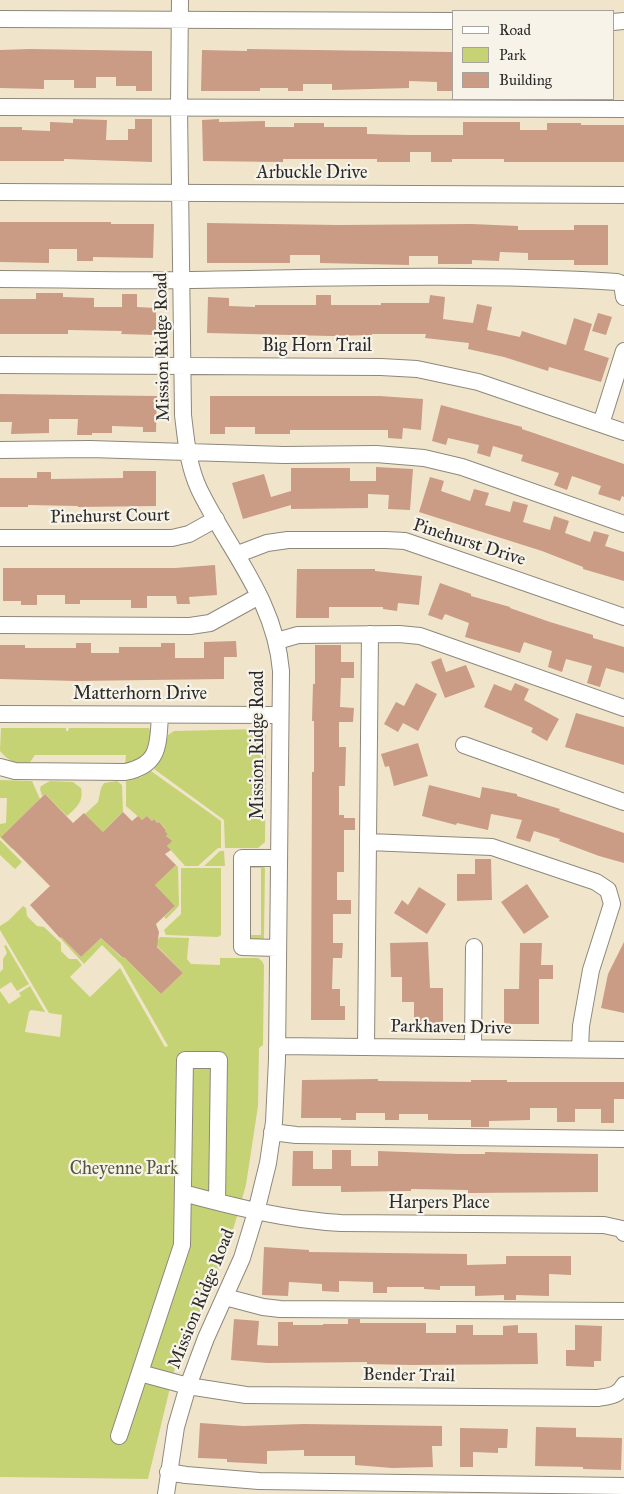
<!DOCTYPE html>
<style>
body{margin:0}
#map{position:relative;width:624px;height:1494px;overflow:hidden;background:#f0e5cb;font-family:"IM FELL Great Primer",serif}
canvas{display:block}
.legend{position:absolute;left:452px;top:10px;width:162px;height:90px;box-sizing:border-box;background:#f7f3e8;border:1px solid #a5a39c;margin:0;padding:6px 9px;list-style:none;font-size:15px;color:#2b2b2b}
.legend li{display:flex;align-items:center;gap:10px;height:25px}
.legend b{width:25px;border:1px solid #a5a39c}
</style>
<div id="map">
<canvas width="624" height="1494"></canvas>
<ul class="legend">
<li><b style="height:6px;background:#fff"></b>Road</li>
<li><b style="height:14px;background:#c6d375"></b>Park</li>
<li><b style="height:14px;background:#ca9b85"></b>Building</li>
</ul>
</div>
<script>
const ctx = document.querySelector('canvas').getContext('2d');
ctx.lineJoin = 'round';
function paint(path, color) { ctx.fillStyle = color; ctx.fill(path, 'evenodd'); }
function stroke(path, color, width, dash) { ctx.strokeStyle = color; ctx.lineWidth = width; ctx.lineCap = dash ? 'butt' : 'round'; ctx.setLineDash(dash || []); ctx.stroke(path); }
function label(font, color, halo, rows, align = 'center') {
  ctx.font = font + ' "IM FELL Great Primer",serif'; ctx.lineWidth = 4.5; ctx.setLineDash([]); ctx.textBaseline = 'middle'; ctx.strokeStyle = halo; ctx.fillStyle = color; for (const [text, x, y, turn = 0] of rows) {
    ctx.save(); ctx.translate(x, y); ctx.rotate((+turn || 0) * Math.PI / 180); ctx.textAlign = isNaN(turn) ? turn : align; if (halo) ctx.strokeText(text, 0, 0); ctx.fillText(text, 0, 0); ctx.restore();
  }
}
const green = new Path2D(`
 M1,728H66V731H68L69,728H149C154,738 150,752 141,759C137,762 130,763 125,764L126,755H35L28,765C16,764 8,761 0,751Z
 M259,729L266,735L265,842L258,848H225L224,820L154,769L163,756L168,735L174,731Z
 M151,771L221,821V848H218L198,866H185L167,846L171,841L166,836L168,834L165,831L166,829L159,822L157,823L154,819L152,821L147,816L142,820L126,806V781L141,777Z
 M0,780L32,781L40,799L2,836L13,848L12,849L0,837V824L6,823L7,798H0Z
 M50,781L73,782L81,788C84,802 76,808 67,816L45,794L42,796L40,789L41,786Z
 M117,781L122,785L123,812L103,832L85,814L98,802L101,788L104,783Z
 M0,840L22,862L15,869L0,855Z
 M220,851H224L225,866H204Z
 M176,865L178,867L179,905L177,908L166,919L164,917L175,906L155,885Z
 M250,866H262L265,868L264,938L262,940H250L251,935H261V868H251Z
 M181,868H221V935L218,937L166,935L164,930L181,914Z
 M23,906L26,908L27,916L37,926L44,927L61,943V951L69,959H77L82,965L70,977L90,997L120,968L165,1047L168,1046L122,965L102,945L84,964L60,938L61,937L81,957L101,938L122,958L124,957L161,994L183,973L155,944L160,937L189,938L187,959L191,964L220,965V958H258L262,961L264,965L263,1045L259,1048L258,1106L246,1185L226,1254L175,1367L148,1479L0,1477V991L9,1004L21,996L19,993L30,986L45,1012L31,1010L29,1012L25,1032L60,1037L62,1015L49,1013L0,930V926L8,921Z
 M6,945L29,984L17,991L11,982L0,989V972L3,969V959L7,953L4,946Z`);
const building = new Path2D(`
 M30,49L152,51V91H136V86H116V77H96V88H74V80H44V89L0,88V50Z
 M247,49L452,52V91H437V82L409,81V88L332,90V84H303V91H288V88H260V91H201L202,50L247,51Z
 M73,119L107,120L106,140H128V129H135V119H152V162L64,159V161H0V127H22V130L50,131V122L73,123Z
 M219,119V122L265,121V127H294V123H324V127H367V134L410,135H463V122H520V130H547V123H581V125H624V162H504V159H452V162H431V152H410V162H377V159H283V162L203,161L202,120Z
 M0,222H111V224H154L153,258L93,257V261H77V249H49V263L0,262Z
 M207,223L338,225L472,224L518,226V230H574V225H608V265H574V260H528V253L500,252L499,261L472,260V264H438V256H409V265L320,263V255H290V263H207Z
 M36,293H63V297L94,298V307H122V294H137V307L156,308V335L121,334L122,331L68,330V334H0V299H36Z
 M316,295H331V305H381V303H429L430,295L445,297L443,319L473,323L477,304L492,307L487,330L520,337L522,331L566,345L574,318L592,324L584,350L609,358L601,382L549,367L548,371L504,357L468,349L469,343L425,338L426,334H372V335L331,336L207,333L208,297L229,298V306L255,307V305H316Z
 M598,313L612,317L606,335L592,331Z
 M0,394L157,396L156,432H143V427L112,426V433H92V435H77L78,419H49V433L11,434L12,422H0Z
 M210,396H380L423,399L421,430L403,428L402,439L388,438V430H290V434H255V427H225V434H210Z
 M441,405L522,427V429L624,464V497L622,496L620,501L598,494L601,486L572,476L567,490L554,485L559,473L521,461L523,455L493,446L490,457L477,453L479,445L448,438L446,445L432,441Z
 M376,467L413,469L410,510L388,509L389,495L368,494V508L291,509V505L243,519L232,483L264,474L271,497L291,491V468H350V481H376Z
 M123,471H156V506L78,507V506L28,505V507H0V478H37V472H51V479L123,478Z
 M430,477L444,481L441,491L470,501L474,489L489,493L485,505L510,512L513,501L528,505L523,522L550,530L554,516L569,521L565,533L590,542L594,531L609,535L605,546L624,552V581L583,569V567L542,551L419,512Z
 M215,565L217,595L189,597L190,604H177L176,596H147V608H131V600H80V604H65V595H37V605H21V601H3V568H175Z
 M297,569H375V571L422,576L419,605L398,603L397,611L383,609V607H329V618H296Z
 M440,583L471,594V596L510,607V608L550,622L593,635V638L624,647V673L606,668L600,687L587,683L592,666L566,659L562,672L548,667L552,651L524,642L520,653L465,637L469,623L445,614L442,620L428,615Z
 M236,641L237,657H224V679L76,681L0,679V645H25V648H76V643H91V653H119V647H161V643H175V658H204V642Z
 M315,645H341V662H354V678H341L340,707L354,708L353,722H339V747H346L345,786H339V815H344V818H355V830H344V872H337V900H351V914H333V943H343L342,958H333L332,989H340V1006H345V1020H311L312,772H314V721H312L313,684H315Z
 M441,658L446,672L466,665L475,687L445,698L431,662Z
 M416,683L437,694L418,731L403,723L398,732L384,724L396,702L404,706Z
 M515,683L529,689L524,700L559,719L547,741L531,732L533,728L484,707L494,684L511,691Z
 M576,713L624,727V765L565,747Z
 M418,743L428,776L394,786L389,766L385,767L381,754Z
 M429,785L480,798L482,787L517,794V796L560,809L559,811L624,833V863L599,856L559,841L560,839L534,831L530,842L516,838L522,820L491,814L488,830L457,823L456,825L422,816Z
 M45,794L73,823L84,813L103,832L123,812L132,821L138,816L142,820L147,816L152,821L154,819L157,823L159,822L166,830L165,831L168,834L166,836L172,841L167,846L171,850L165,854L176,865L155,885L175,906L156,924L159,932L157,947L183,973L161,994L124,957L123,958L101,938L81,957L61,937L60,938L30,905L50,886L1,837Z
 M475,859H491L492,900L457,901V874H475Z
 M527,884L549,917L524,934L501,902Z
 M419,887L446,904L427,934L394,913L402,900L408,905Z
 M428,942L430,988H443V1023H414V1002H402V977H391L390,943Z
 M624,942V1013L601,1008L608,974Z
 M520,943H542L541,965H553V979H539V1024H504V989H519Z
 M378,1079V1081L471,1082V1080H507V1082H624V1099H614V1123H601V1109H575V1122H557V1108H530V1120L489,1121V1127H471V1120H428V1114H399V1120H385V1113H356V1120H341V1118H301L302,1080Z
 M332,1150H351V1166H378V1151L459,1154H485V1152L598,1154V1192L468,1193V1190L411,1189V1191L341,1192V1186H292L293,1151H313V1169H332Z
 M264,1247L309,1250V1252L467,1254V1265L506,1264V1256H571V1275L549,1274V1296L516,1295V1300H504V1295L475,1296V1286H440V1290L424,1289V1287H387V1293H373V1282L339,1281V1292L322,1291V1284L289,1282L288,1296L262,1295Z
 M234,1319L259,1321L257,1345L278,1346V1322H293V1325H323V1324H348V1319H360V1323H426V1333H456V1325H473V1335H503V1326L518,1325V1333H537L538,1364L411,1365L367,1364V1362L267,1363L231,1360Z
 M575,1325L602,1326L601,1361H594V1367L566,1366V1350H575Z
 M200,1423L243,1426L304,1424L442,1426V1446H432L433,1467L392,1468L355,1465V1456H304V1450L267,1451V1464L227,1462V1459L198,1458Z
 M536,1427L576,1428V1437L622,1438L621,1470L583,1469V1467L535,1466Z
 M460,1428L508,1429L507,1448H498V1453L473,1452V1467H460Z`);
const minor = new Path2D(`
 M0,19L453,21
 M613,22L624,21
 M0,107L624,109
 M0,192L624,195
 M0,279C62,279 124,281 185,280C329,278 473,273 617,282L622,284L624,297
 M0,365L381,367L417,369L478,382L624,432
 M601,424L624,351
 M0,450L90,449L284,455L376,454L424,458L462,467L624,524
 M0,538H172L189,534L216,519
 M238,554L267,543L288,540H386L405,541L624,617
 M0,625L190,626L210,623L259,596
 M277,641L298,635L399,634L420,636L624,708
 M0,714L280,715
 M464,745L624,802
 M0,767L15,771L125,772C160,765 158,745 160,715
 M368,842L492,847L596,882L608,890L612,904L591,970L581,1026L580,1049
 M277,948L242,947V858H278
 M277,1046L624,1050
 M366,1047L370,634
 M473,1048L474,947
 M272,1132L296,1135L624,1139
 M183,1193C235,1207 287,1220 341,1223L604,1225L622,1229L624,1233
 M225,1297L263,1307L280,1309L624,1311
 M140,1373L188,1386L246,1395L598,1398C610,1396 618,1396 624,1385
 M119,1436L182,1245L185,1060H219L217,1202
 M168,1472L186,1475L259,1481L624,1486
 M166,1494L176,1427L188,1386L206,1338L242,1258L256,1212L268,1163L274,1122L277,1059L281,671C275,599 229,551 199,489C188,465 186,440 183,415L179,108L180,0`);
const streetNames = [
 ["Arbuckle Drive",312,174],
 ["Mission Ridge Road",163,347,-91],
 ["Big Horn Trail",317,347],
 ["Pinehurst Court",110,517,-1],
 ["Pinehurst Drive",469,543,18],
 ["Matterhorn Drive",140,695],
 ["Mission Ridge Road",259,745,-90],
 ["Parkhaven Drive",451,1028,1],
 ["Harpers Place",439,1204],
 ["Mission Ridge Road",202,1299,-68],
 ["Bender Trail",409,1376,1]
];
const parkNames = [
 ["Cheyenne Park",124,1170]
];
paint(green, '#c6d375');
paint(building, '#ca9b85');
stroke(minor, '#8e887b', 18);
stroke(minor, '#fff', 16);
label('18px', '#2b2b2b', '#f7f3e8', streetNames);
label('18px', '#52553e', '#f7f3e8', parkNames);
</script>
